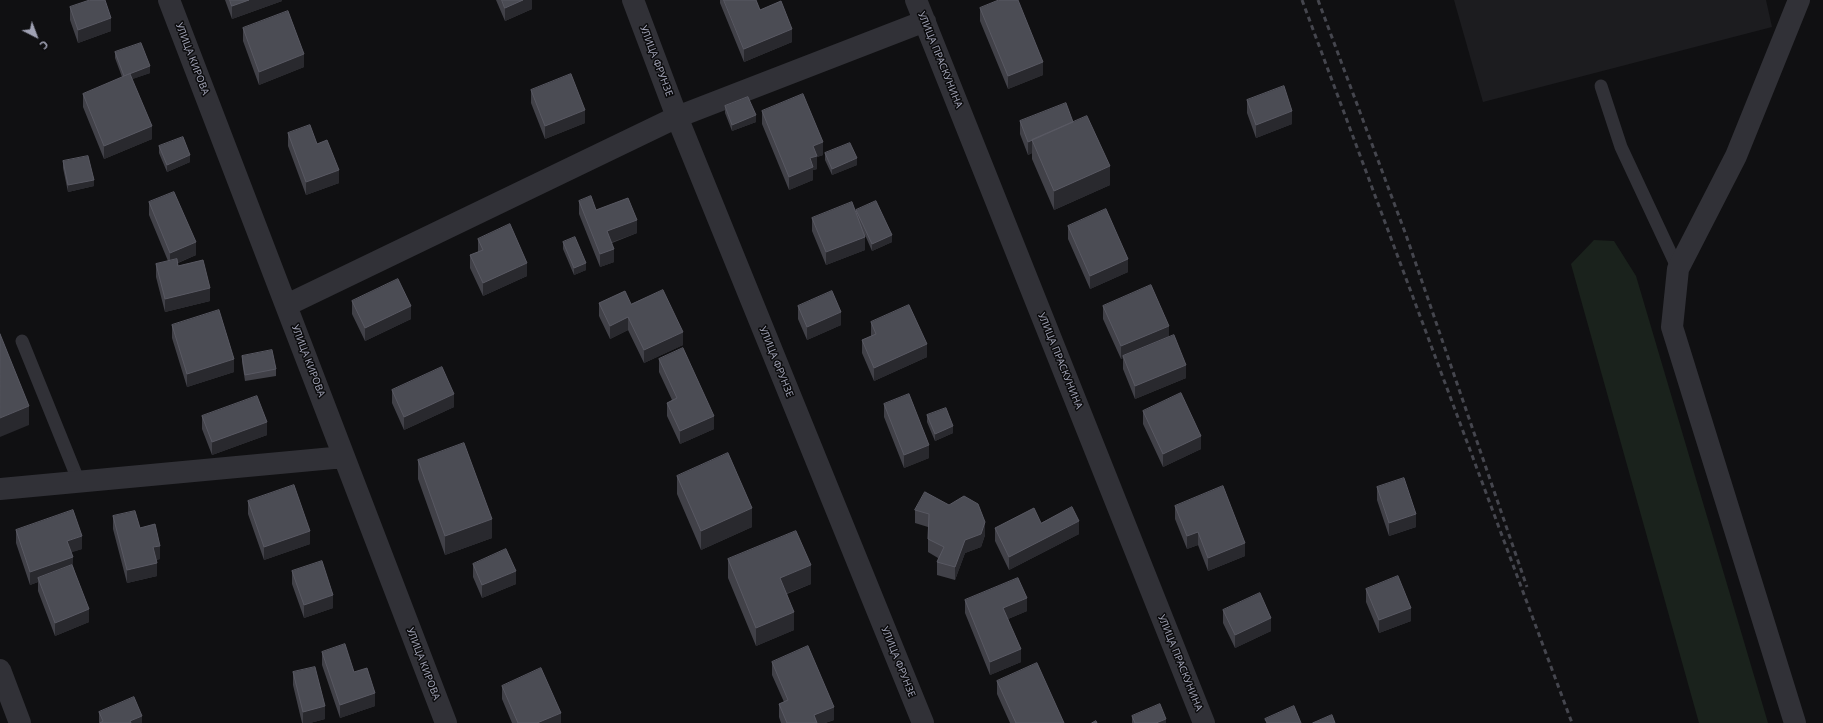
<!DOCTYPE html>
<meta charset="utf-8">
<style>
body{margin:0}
#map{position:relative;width:1823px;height:723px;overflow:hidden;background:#101012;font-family:"Noto Sans",sans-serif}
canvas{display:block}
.north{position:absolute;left:16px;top:16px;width:40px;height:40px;-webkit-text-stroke:3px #0b0b0d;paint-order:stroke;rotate:138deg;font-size:11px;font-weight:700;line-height:16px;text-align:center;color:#a0a2b4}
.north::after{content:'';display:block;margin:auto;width:14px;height:18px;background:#a0a2b4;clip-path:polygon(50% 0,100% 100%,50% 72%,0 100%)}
</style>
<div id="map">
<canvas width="1823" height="723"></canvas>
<div class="north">С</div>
</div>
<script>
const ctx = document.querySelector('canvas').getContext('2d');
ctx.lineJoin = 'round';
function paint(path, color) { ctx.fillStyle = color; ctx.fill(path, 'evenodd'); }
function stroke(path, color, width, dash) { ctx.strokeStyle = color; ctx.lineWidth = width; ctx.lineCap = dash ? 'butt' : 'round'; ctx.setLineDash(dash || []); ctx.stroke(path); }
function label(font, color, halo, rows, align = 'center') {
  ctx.font = font + ' "Noto Sans",sans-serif'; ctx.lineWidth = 3; ctx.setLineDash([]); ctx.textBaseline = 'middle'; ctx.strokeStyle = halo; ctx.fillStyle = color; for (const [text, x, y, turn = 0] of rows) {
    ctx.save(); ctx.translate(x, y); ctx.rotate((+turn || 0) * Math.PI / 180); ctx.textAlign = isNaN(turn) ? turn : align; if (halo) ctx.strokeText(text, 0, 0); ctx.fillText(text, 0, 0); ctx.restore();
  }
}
const built = new Path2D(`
 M1454,0H1766L1772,27L1483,102Z`);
const green = new Path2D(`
 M1594,240L1614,241L1636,276L1768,723H1699L1571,264Z`);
const service = new Path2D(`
 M1601,86L1621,147L1678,269
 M22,341L79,482`);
const minor = new Path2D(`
 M169,0L446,723
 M633,0L677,117L923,723
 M916,0L1204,723
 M287,305L677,117L925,21
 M0,489L344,457
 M0,670L20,723`);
const tertiary = new Path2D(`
 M1795,723L1672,327L1678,269L1736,156L1799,0`);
const rail = new Path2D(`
 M1302,0L1572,723
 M1318,0L1406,235L1527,587`);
const wall = new Path2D(`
 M225,0H282V1L232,19Z
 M496,0H532V9L505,21Z
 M720,0H756L760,10L792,42L744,62L720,3Z
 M70,7L111,31L78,43L70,20Z
 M980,8L1043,75L1008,89L980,21Z
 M243,28L304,67L259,85L243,41Z
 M115,52L150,73L132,79L152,139L104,159L83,107V94L122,77L115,58Z
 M531,90L585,123L545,139L531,103Z
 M1247,100L1292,124L1256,138L1247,113Z
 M725,106L756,122L732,131L725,113Z
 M762,111L823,155L817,157V169L813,170V180L789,190L762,124Z
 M1020,121L1073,122L1110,185L1054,210L1032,159V153L1028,155L1020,134Z
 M288,133L317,144L339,183L306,195L288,146Z
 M159,146L190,162L167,172L159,153Z
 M825,153L857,165L832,175L825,160Z
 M63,161L94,186L68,192L63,168Z
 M579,201L637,233L612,243L614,262L600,267L579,214Z
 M149,202L196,255L178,263V266L210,301L165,312L156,277V264L168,261L149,215Z
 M856,210L892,242L872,251L865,235V250L826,265L812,231V218L856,214Z
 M1068,226L1128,272L1090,289L1068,239Z
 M478,239L527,276L483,296L470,268V255L478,252Z
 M563,242L586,270L574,275L563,249Z
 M352,301L411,319L365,341L352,314Z
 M599,303L631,304L683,345L644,363L628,330L610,339L599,316Z
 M798,306L841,325L807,340L798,319Z
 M1103,306L1169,337L1186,378L1135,399L1123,369V358L1121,359L1103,319Z
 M871,322L927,357L874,381L862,353V340L871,336Z
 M172,325L234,372L187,387L172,338Z
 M242,356L276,369V376L245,381L242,362Z
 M659,359L714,429L680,444L667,416V403L672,400L659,372Z
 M392,390L454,407L404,430L392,403Z
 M884,404L929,458L904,468L884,417Z
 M1143,411L1201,449L1163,467L1143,424Z
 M927,415L953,433L935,441L927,422Z
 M202,416L267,435L212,455L202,429Z
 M418,460L492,538L445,555L418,479Z
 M677,476L752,527L701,550L677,494Z
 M1377,487L1416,527L1389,536L1377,500Z
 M925,492L985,535L981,547L965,553L955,580L937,575V562L938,558L928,552V527L915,523V510Z
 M248,501L310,544L264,560L248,514Z
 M1175,506L1245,556L1208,571L1198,545L1187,549L1175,519Z
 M113,516L140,528L160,559L156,560L157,576L127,583L113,529Z
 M1041,523L1079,534L1009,570L995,541V528Z
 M16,530L82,549L71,552L73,566L89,622L55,636L38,591V582L30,585L16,543Z
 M728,559L811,584L787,594L794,630L756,646L728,578Z
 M473,564L516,584L482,598L473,577Z
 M292,571L333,608L304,618L292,584Z
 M1366,589L1411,621L1379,633L1366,602Z
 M965,600L1027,611L1008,619L1021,662L990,675L965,613Z
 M1223,610L1271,631L1235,648L1223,623Z
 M322,652L354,672L375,706L340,718L322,665Z
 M772,662L834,720L825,723H781L779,717V704L784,702L772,675Z
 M293,672L325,719L310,723H302L293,685Z
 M997,681L1064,723H1010L997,694Z
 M502,686L561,723H512L502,699Z
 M99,712L142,723H99Z
 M1132,716L1166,723H1132Z`);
const shadedWall = new Path2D(`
 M249,0H282V1L232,19V6Z
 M523,0H532V9L505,21V8Z
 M111,18V31L78,43V30Z
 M792,29V42L744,62V49Z
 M304,54V67L259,85V72Z
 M1043,62V75L1008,89V76Z
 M150,66V73L124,82V76Z
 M585,110V123L545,139V126Z
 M1292,111V124L1256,138V125Z
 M756,115V122L732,131V125Z
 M1074,124L1032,140V153L1028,155V142Z
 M152,126V139L104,159V146Z
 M823,142V155L817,157V169L813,170V180L789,190V177L810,158L813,146Z
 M190,155V162L167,172V165Z
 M857,158V165L832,175V169Z
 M1110,166V185L1054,210V191Z
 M339,170V183L306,195V182Z
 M94,180V186L68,192V185Z
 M637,220V233L607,244V231Z
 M892,235V242L872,251V244Z
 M865,237V250L826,265V252Z
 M196,242V255L170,266V253Z
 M614,249V262L600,267V254Z
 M1128,259V272L1090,289V276Z
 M527,263V276L483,296V283Z
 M586,263V270L574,275V268Z
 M210,288V301L165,312V299Z
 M411,306V319L365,341V328Z
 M841,312V325L807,340V327Z
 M628,317V330L610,339V326Z
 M1169,326V339L1123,356V358L1121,359V346Z
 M683,332V345L644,363V350Z
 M927,344V357L874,381V368Z
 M234,359V372L187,387V374Z
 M1186,365V378L1135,399V386Z
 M454,394V407L404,430V417Z
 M29,406V425L0,437V418Z
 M714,416V429L680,444V431Z
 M267,422V435L212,455V442Z
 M953,426V433L935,441V434Z
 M1201,436V449L1163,467V454Z
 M929,445V458L904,468V455Z
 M752,508V527L701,550V531Z
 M1416,514V527L1389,536V523Z
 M492,519V538L445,555V536Z
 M1079,521V534L1009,570V557Z
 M985,522V535L981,547L965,553L955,580V567L965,540Z
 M310,531V544L264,560V547Z
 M1198,532V545L1187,549V536Z
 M82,536V549L67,554V541Z
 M1245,543V556L1208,571V558Z
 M160,546V559L153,560V547Z
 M73,557V570L38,578V582L30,585V572Z
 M157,563V576L127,583V570Z
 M811,565V584L780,596V578Z
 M516,571V584L482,598V585Z
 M333,595V608L304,618V605Z
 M1027,598V611L1003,621V608Z
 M1411,608V621L1379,633V620Z
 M89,609V622L55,636V623Z
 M794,612V630L756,646V628Z
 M1271,618V631L1235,648V635Z
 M1021,649V662L990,675V662Z
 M375,693V706L340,718V705Z
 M325,706V719L310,723H303V712Z
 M834,707V720L825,723H814V715Z
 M561,713V723H537Z
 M142,716V723H130V721Z
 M1166,719V723H1156Z`);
const building = new Path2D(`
 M90,0H105L111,18L78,30L70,7Z
 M230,0H249L232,6Z
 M502,0H523L505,8Z
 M724,0H756L760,10L781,1L792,29L744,49Z
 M999,0H1018L1043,62L1008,76L980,8Z
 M288,11L304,54L259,72L243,28Z
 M141,43L150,66L124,76L115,52Z
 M130,74L152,126L104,146L83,94Z
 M571,74L585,110L545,126L531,90Z
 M1284,86L1292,111L1256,125L1247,100Z
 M803,94L823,142L813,146L817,156L810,158L813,167L789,177L762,111Z
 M748,97L756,115L732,125L725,106Z
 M1066,103L1073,122L1028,142L1020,121Z
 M1087,116L1110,166L1054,191L1032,140Z
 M310,125L317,144L327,140L339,170L306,182L288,133Z
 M183,137L190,155L167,165L159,146Z
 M850,143L857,158L832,169L825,153Z
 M88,156L94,180L68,185L63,161Z
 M174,192L196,242L170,253L149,202Z
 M591,196L596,210L628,198L637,220L607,231L614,249L600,254L579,201Z
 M876,201L892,235L872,244L856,210Z
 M852,202L865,237L826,252L812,218Z
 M1106,209L1128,259L1090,276L1068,226Z
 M510,224L527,263L483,283L470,255L483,250L478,239Z
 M575,237L586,263L574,268L563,242Z
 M177,259L178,266L203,260L210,288L165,299L156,264Z
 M398,279L411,306L365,328L352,301Z
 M1151,285L1169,326L1121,346L1103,306Z
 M663,290L683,332L644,350L628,317L610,326L599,303L625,291L631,304Z
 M832,291L841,312L807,327L798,306Z
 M909,305L927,344L874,368L862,340L876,334L871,322Z
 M219,310L234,359L187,374L172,325Z
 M0,334L29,406L0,418Z
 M1174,335L1186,365L1135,386L1123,356Z
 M683,348L714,416L680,431L667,403L677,398L659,359Z
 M272,350L276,369L245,375L242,356Z
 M442,367L454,394L404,417L392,390Z
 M1181,393L1201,436L1163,454L1143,411Z
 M909,394L929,445L904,455L884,404Z
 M257,396L267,422L212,442L202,416Z
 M946,408L953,426L935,434L927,415Z
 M464,443L492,519L445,536L418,460Z
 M728,453L752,508L701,531L677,476Z
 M1404,478L1416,514L1389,523L1377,487Z
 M294,485L310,531L264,547L248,501Z
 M1223,486L1245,543L1208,558L1198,532L1187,536L1175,506Z
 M925,492L949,505L964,496L978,504L985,522L981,534L965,540L955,567L937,562L944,547L928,539L929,514L915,510Z
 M1072,507L1079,521L1009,557L995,528L1034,508L1041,523Z
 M73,510L82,536L67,541L73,557L30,572L16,530Z
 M135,511L140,528L155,524L160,546L153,547L157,563L127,570L113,516Z
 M796,531L811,565L780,578L794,612L756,628L728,559Z
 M506,549L516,571L482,585L473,564Z
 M322,561L333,595L304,605L292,571Z
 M72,565L89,609L55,623L38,578Z
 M1398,576L1411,608L1379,620L1366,589Z
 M1018,578L1027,598L1003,608L1021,649L990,662L965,600Z
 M1260,593L1271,618L1235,635L1223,610Z
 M345,644L354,672L367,668L375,693L340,705L322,652Z
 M808,646L834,707L814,715L817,723H787L779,704L788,700L772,662Z
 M1037,663L1064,723H1016L997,681Z
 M315,667L325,706L303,712L293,672Z
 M541,668L561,713L537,723H518L502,686Z
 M134,697L142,716L130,721L131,723H100L103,721L99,712Z
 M1160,704L1166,719L1156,723H1135L1132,716Z
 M1294,706L1301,723H1267L1265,719Z
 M1332,715L1335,723H1313Z
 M1096,721L1097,723H1092Z`);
const streetNames = [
 ["УЛИЦА КИРОВА",192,59,69],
 ["УЛИЦА ПРАСКУНИНА",940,60,68],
 ["УЛИЦА ФРУНЗЕ",656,61,69],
 ["УЛИЦА КИРОВА",308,361,69],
 ["УЛИЦА ПРАСКУНИНА",1060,361,68],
 ["УЛИЦА ФРУНЗЕ",776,362,68],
 ["УЛИЦА ФРУНЗЕ",898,662,68],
 ["УЛИЦА ПРАСКУНИНА",1180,663,68],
 ["УЛИЦА КИРОВА",423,664,69]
];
paint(built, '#1c1c1f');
paint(green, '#1a221c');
stroke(service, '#313137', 13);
stroke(minor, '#313137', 22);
stroke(tertiary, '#313137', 22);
stroke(rail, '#45464e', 3, [5, 4]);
paint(wall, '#414148');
paint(shadedWall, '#29292e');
paint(building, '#4b4c54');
stroke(building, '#595963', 1);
label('10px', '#a0a2b4', '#0b0b0d', streetNames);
</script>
